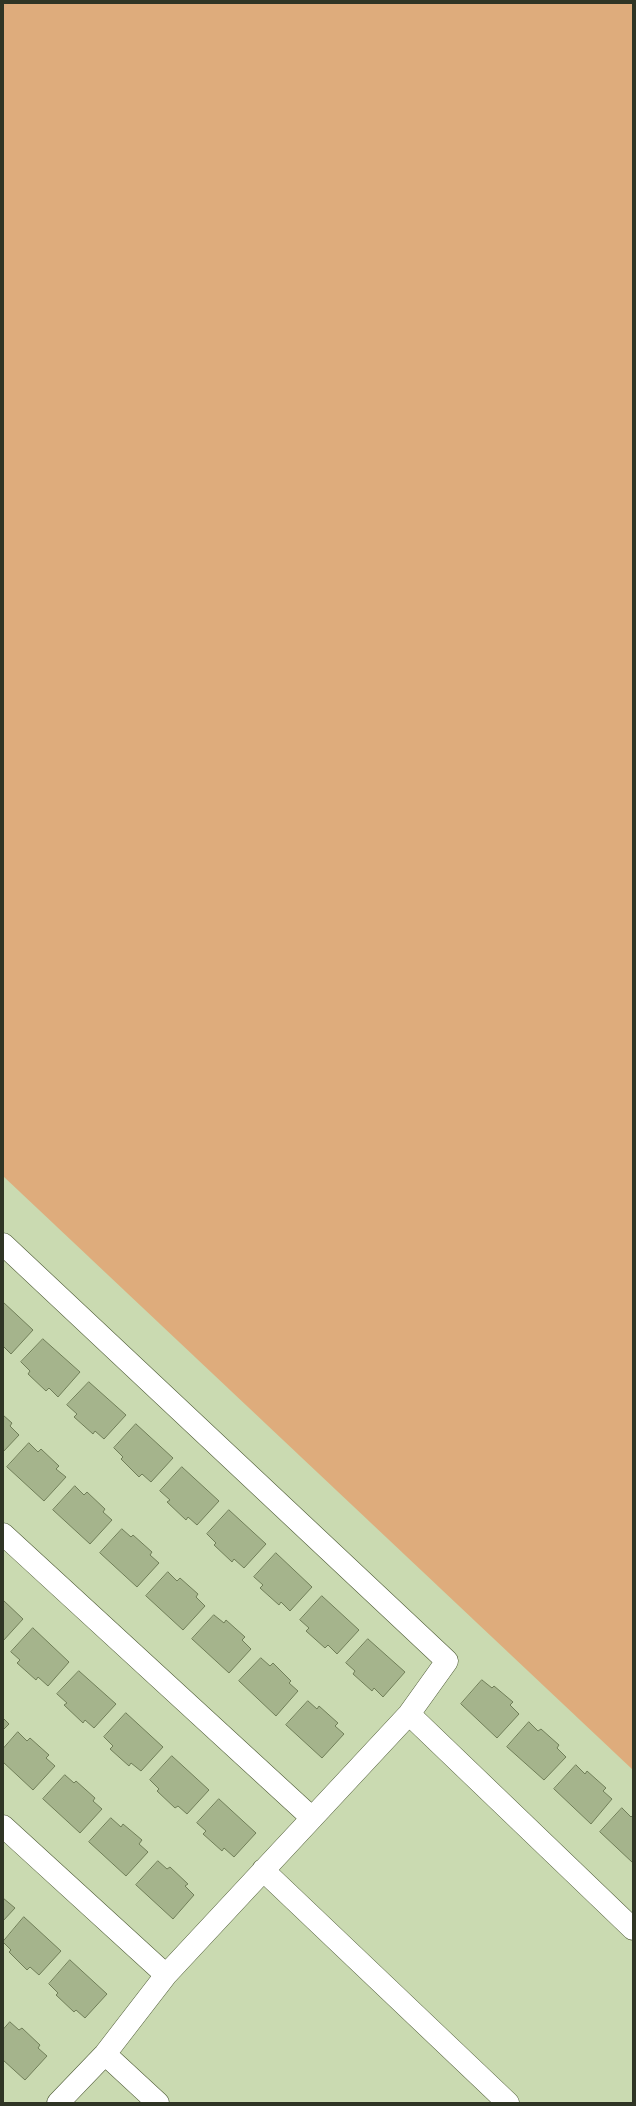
<!DOCTYPE html>
<style>
body{margin:0}
#map{position:relative;width:636px;height:2106px;overflow:hidden;background:#cadab1;font-family:"DejaVu Sans",sans-serif}
canvas{display:block}
.frame{position:absolute;inset:0;border:4px solid #2f3525;pointer-events:none}
</style>
<div id="map">
<canvas width="636" height="2106"></canvas>
<div class="frame"></div>
</div>
<script>
const ctx = document.querySelector('canvas').getContext('2d');
ctx.lineJoin = 'round';
function paint(path, color) { ctx.fillStyle = color; ctx.fill(path, 'evenodd'); }
function stroke(path, color, width, dash) { ctx.strokeStyle = color; ctx.lineWidth = width; ctx.lineCap = dash ? 'butt' : 'round'; ctx.setLineDash(dash || []); ctx.stroke(path); }
const green = new Path2D(`
 M3,3H633V1770L3,1176Z`);
const building = new Path2D(`
 M3,1302L33,1330L11,1354L3,1346Z
 M43,1339L80,1372L58,1397L49,1388L46,1391L28,1374L30,1371L21,1362Z
 M89,1382L126,1415L104,1439L95,1431L93,1434L74,1417L77,1414L67,1405Z
 M3,1415L12,1423L10,1426L19,1435L3,1452Z
 M136,1424L173,1458L151,1482L142,1474L139,1477L121,1459L123,1457L114,1448Z
 M29,1443L38,1452L41,1449L59,1466L56,1469L66,1477L44,1501L7,1467Z
 M182,1467L219,1501L197,1525L188,1517L186,1520L167,1502L170,1500L160,1491Z
 M75,1486L84,1495L87,1492L105,1509L103,1512L112,1520L90,1544L53,1510Z
 M229,1510L266,1544L244,1568L234,1559L232,1562L214,1545L216,1543L207,1534Z
 M122,1529L131,1537L133,1535L152,1552L150,1555L159,1563L137,1587L100,1553Z
 M276,1553L312,1587L290,1611L281,1602L279,1605L260,1588L263,1585L254,1577Z
 M168,1572L177,1581L180,1578L198,1594L196,1597L205,1606L183,1630L146,1596Z
 M322,1596L359,1630L337,1654L328,1645L325,1648L306,1631L309,1628L300,1620Z
 M3,1600L23,1619L3,1641Z
 M214,1615L224,1623L226,1620L245,1637L242,1640L251,1649L229,1673L192,1639Z
 M33,1628L69,1662L48,1686L38,1677L36,1680L17,1663L20,1660L11,1652Z
 M368,1639L405,1672L383,1697L374,1688L372,1691L353,1674L355,1671L346,1663Z
 M261,1658L270,1666L273,1663L291,1681L289,1683L298,1691L276,1716L239,1681Z
 M79,1671L116,1704L94,1728L85,1720L83,1723L64,1705L67,1703L57,1694Z
 M482,1680L492,1688L494,1686L513,1702L510,1705L519,1714L497,1738L461,1704Z
 M308,1701L317,1709L319,1706L338,1723L335,1726L344,1734L322,1758L286,1725Z
 M126,1713L163,1747L141,1771L131,1763L129,1766L110,1749L113,1746L104,1737Z
 M3,1718L9,1724L3,1730Z
 M529,1722L538,1731L541,1729L559,1745L557,1748L566,1757L544,1780L507,1747Z
 M18,1732L27,1741L30,1738L49,1755L46,1758L55,1766L33,1790L3,1762V1749Z
 M172,1756L209,1790L187,1814L178,1806L175,1808L157,1791L159,1789L150,1780Z
 M576,1765L585,1774L587,1771L606,1788L603,1791L612,1799L591,1824L554,1789Z
 M65,1775L74,1783L76,1781L95,1798L93,1801L102,1809L80,1833L43,1799Z
 M219,1799L256,1833L234,1857L224,1848L222,1851L203,1834L206,1831L197,1823Z
 M622,1808L631,1817L633,1815V1863L600,1832Z
 M111,1818L121,1827L123,1824L142,1840L139,1844L148,1852L126,1876L89,1842Z
 M158,1861L167,1869L170,1867L188,1884L185,1886L194,1895L173,1919L136,1885Z
 M3,1898L15,1908L3,1921Z
 M24,1917L61,1951L39,1975L30,1967L27,1970L9,1952L11,1950L3,1942Z
 M70,1960L107,1994L85,2018L76,2010L74,2012L56,1995L58,1993L49,1984Z
 M10,2022L19,2030L22,2028L40,2045L38,2048L47,2056L25,2080L3,2060V2030Z`);
const street = new Path2D(`
 M3,1244L447,1661L409,1714L166,1975L105,2054L58,2103
 M3,1534L312,1818
 M409,1714L633,1929
 M3,1826L166,1975
 M263,1870L508,2103
 M105,2054L158,2103`);
paint(green, '#deac7c');
paint(building, '#a5b48c');
stroke(building, '#707e58', 1);
stroke(street, '#4e5b36', 23);
stroke(street, '#fff', 22);
</script>
